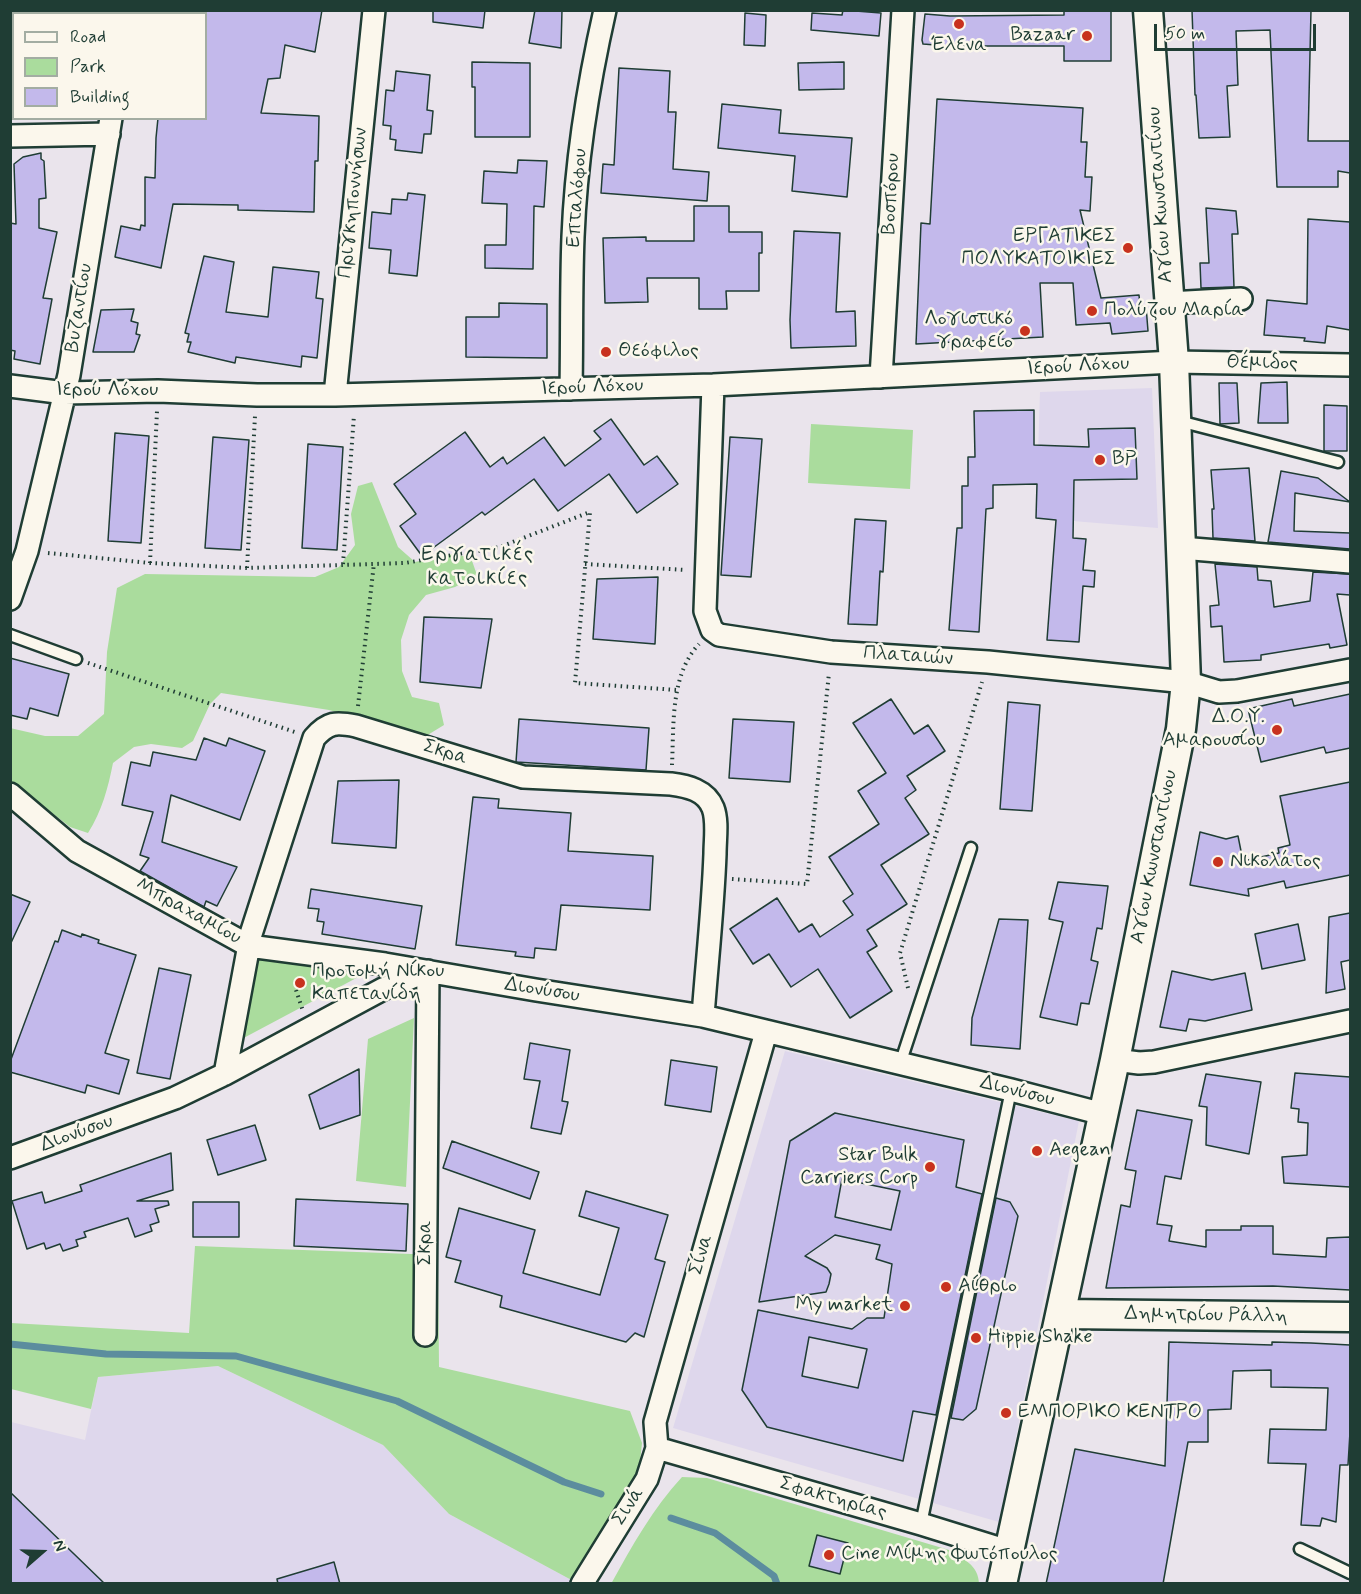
<!DOCTYPE html>
<meta charset="utf-8">
<style>
body{margin:0}
#map{position:relative;width:1361px;height:1594px;overflow:hidden;background:#eae4ec;font-family:Mynerve,sans-serif}
canvas{display:block}
.frame{position:absolute;inset:0;border:12px solid #1f3d34;pointer-events:none}
.legend{position:absolute;left:12px;top:12px;width:195px;height:108px;box-sizing:border-box;background:#fbf7ec;border:2px solid #a3ada2;margin:0;padding:8px 10px;list-style:none;font-size:18px;color:#1f3d34}
.legend li{display:flex;align-items:center;gap:12px;height:30px}
.legend b{width:30px;border:2px solid #a3ada2}
.north{position:absolute;left:12px;top:1522px;width:60px;height:60px;-webkit-text-stroke:4px #fbf7ec;paint-order:stroke;rotate:70deg;font-size:16px;font-weight:700;line-height:24px;text-align:center;color:#1f3d34}
.north::after{content:'';display:block;margin:auto;width:21px;height:27px;background:#1f3d34;clip-path:polygon(50% 0,100% 100%,50% 72%,0 100%)}
.scale{position:absolute;left:1154px;top:24px;width:162px;height:27px;box-sizing:border-box;border:3px solid #1f3d34;border-top:0;padding-left:8px;font-size:18px;line-height:21px;white-space:nowrap;color:#1f3d34;-webkit-text-stroke:4px #fbf7ec;paint-order:stroke}
</style>
<div id="map">
<canvas width="1361" height="1594"></canvas>
<div class="frame"></div>
<ul class="legend">
<li><b style="height:8px;background:#fbf7ec"></b>Road</li>
<li><b style="height:16px;background:#aadc9d"></b>Park</li>
<li><b style="height:16px;background:#c3b9eb"></b>Building</li>
</ul>
<div class="north">N</div>
<div class="scale">50 m</div>
</div>
<script>
const ctx = document.querySelector('canvas').getContext('2d');
ctx.lineJoin = 'round';
function paint(path, color) { ctx.fillStyle = color; ctx.fill(path, 'evenodd'); }
function stroke(path, color, width, dash) { ctx.strokeStyle = color; ctx.lineWidth = width; ctx.lineCap = dash ? 'butt' : 'round'; ctx.setLineDash(dash || []); ctx.stroke(path); }
function label(font, color, halo, rows, align = 'center') {
  ctx.font = font + ' Mynerve,sans-serif'; ctx.lineWidth = 5; ctx.setLineDash([]); ctx.textBaseline = 'middle'; ctx.strokeStyle = halo; ctx.fillStyle = color; for (const [text, x, y, turn = 0] of rows) {
    ctx.save(); ctx.translate(x, y); ctx.rotate((+turn || 0) * Math.PI / 180); ctx.textAlign = isNaN(turn) ? turn : align; if (halo) ctx.strokeText(text, 0, 0); ctx.fillText(text, 0, 0); ctx.restore();
  }
}
const built = new Path2D(`
 M1152,388L1158,528L1036,518L1040,392Z
 M785,1051L1079,1121L999,1522L673,1428Z
 M218,1366L383,1445L449,1514L577,1583L11,1584V1422L85,1440L98,1377Z`);
const green = new Path2D(`
 M811,424L913,430L910,489L808,483Z
 M372,482L398,547L415,562L454,554L471,558L477,575L455,587L426,595L409,615L401,640L402,671L412,697L439,703L444,725L426,736L329,710L221,693L210,704L193,741L182,748L151,744L134,747L113,763C108,788 102,811 88,833L70,827L11,781L10,728L45,736H78L104,714L107,652L117,588L145,574L315,577L339,567L355,545L351,514L358,486Z
 M253,955L362,975L238,1041Z
 M414,1018L406,1187L356,1181L368,1039Z
 M195,1246L438,1255L439,1367L630,1411L642,1443L639,1471L598,1537L577,1583L449,1514L383,1445L218,1366L98,1377L91,1409L11,1389V1323L189,1333Z
 M682,1477L707,1478L949,1550C962,1558 979,1565 979,1584H611C632,1546 653,1508 682,1477Z`);
const stream = new Path2D(`
 M10,1344L106,1354L236,1356L397,1401L564,1482L601,1494
 M671,1518L715,1533L774,1576L777,1584`);
const building = new Path2D(`
 M206,10H322L315,52L285,45L280,78L268,79L261,113L319,116L318,161H315L314,212L238,210V205L173,204L161,268L115,257L121,226L140,230L141,225L145,226V177L155,178L156,138L158,118H206Z
 M433,10H485L483,28L433,22Z
 M535,10H562L561,48L529,43Z
 M843,10L881,13L879,36L811,30L812,13L842,15Z
 M1064,10H1111V61H1064V46H948L923,44L922,40L925,14L950,16L1064,15Z
 M1192,10H1311L1308,141H1350V173L1338,171V187H1277L1270,30L1236,31L1238,85L1227,86L1230,137L1199,138L1196,95H1195Z
 M745,13L766,15L765,46L744,45Z
 M472,62L530,63V137H475V87H472Z
 M844,62V89L799,90L798,63Z
 M619,68L670,71L668,112H676L673,169L709,172L707,201L601,193L603,164L614,165Z
 M396,71L430,75L427,110L433,111L431,134H424L422,153L395,150L396,140L390,139L391,126L383,125L386,90L394,91Z
 M937,99L1083,108L1081,142H1087L1085,177H1092L1090,211L1080,210L1101,298L1139,295L1140,306H1146L1148,331L1112,334L1110,323L1076,325L1073,283H1040L1043,337L916,344L921,223L930,224Z
 M722,104L781,110L779,133L852,138L847,197L792,191L795,156L718,148Z
 M41,153V159L44,161L46,198L39,199V228L57,232L43,298L52,299L40,364L14,359L15,351L10,350V223L16,224L14,164L23,157Z
 M518,160L547,161L544,207L534,206L533,269L485,268V245H506L507,204L482,203L484,171L517,173Z
 M408,193L425,195L417,276L389,273L391,250L369,248L372,212L391,214L392,199L407,200Z
 M694,206H729V232H762V253H759V291H726L727,309H699V278H647L648,302L605,303L603,238L646,237V241H694Z
 M1206,208L1236,211L1238,234H1232L1234,287L1201,288L1200,263H1209Z
 M1308,219L1350,222V330L1327,326L1325,343L1304,341L1305,338L1264,335L1267,300L1307,304Z
 M794,231L840,233L836,312L855,311L856,346L791,348L790,320Z
 M204,256L234,262L226,312L268,317L273,267L319,272L316,298L323,299L317,358L302,356L301,367L236,357L235,363L188,352L191,342H187L189,334L185,333Z
 M499,303L547,304V358L466,357V317H499Z
 M134,309L131,321L138,323L136,334L140,335L134,352H93L101,310Z
 M1287,382L1288,423H1258L1261,383Z
 M1219,383H1237L1239,423L1220,424Z
 M1324,405L1347,406V451H1324Z
 M1034,410V445L1089,447L1088,429L1135,428L1137,479L1074,480L1073,538L1086,539L1083,570L1095,571L1094,587L1083,586L1079,642L1047,640L1056,520L1036,518L1037,484L993,485V508L986,509L979,632L949,630L957,528H962V486H968V457H975L974,411Z
 M611,419L644,465L657,456L678,484L637,513L609,474L558,511L534,479L485,515L482,512L422,556L400,526L416,514L394,484L465,432L490,467L503,457L507,464L544,437L565,466L601,439L594,431Z
 M115,433L149,436L141,543L108,541Z
 M213,437L249,440L241,550L205,548Z
 M730,437L762,439L751,577L721,575Z
 M308,444L343,447L337,550L302,548Z
 M1249,468L1255,541L1213,538L1212,509H1214L1211,470Z
 M1281,471L1318,478L1350,502L1295,493L1294,531L1350,533V549L1268,542Z
 M855,519L886,521L883,572L880,571L877,625L848,624Z
 M1215,564L1257,567L1258,580L1271,581L1274,607L1310,601L1313,572L1350,574V595L1337,594L1347,645L1330,648L1329,644L1261,655V660L1224,662L1222,626L1211,627L1210,606L1219,605Z
 M658,577L655,644L593,639L597,579Z
 M424,617L492,619L481,688L420,682Z
 M10,658L69,674L58,716L30,708L27,719L10,715Z
 M1350,694V748L1326,753L1324,747L1261,762L1248,709L1292,699L1294,706Z
 M891,699L914,734L928,725L945,751L907,776L916,790L905,798L929,834L881,865L907,904L867,930L877,946L867,952L892,991L850,1018L818,969L791,987L769,954L753,964L730,929L777,898L799,932L812,924L820,937L853,915L843,901L853,894L829,857L879,824L858,791L886,773L853,723Z
 M1008,702L1040,705L1032,811L1000,809Z
 M519,719L649,728L646,770L516,762Z
 M733,719L794,722L790,782L729,778Z
 M204,738L226,746L229,738L265,751L240,820L171,795L162,842L237,867L217,906L206,901L204,907L140,871L149,858L140,855L153,812L122,805L131,762L150,766L153,752L196,760Z
 M399,780L396,848L332,843L338,781Z
 M1350,782V875L1286,888L1284,881L1248,889L1249,896L1190,885L1200,832L1226,839L1238,836L1243,861L1279,853L1278,848L1290,845L1280,796Z
 M473,797L499,799L498,808L571,813L568,851L653,856L650,910L561,905L556,950L535,948L534,958L515,956L516,952L456,945Z
 M1058,882L1108,886L1102,929L1097,928L1091,960L1098,962L1089,1004L1081,1003L1077,1025L1040,1017L1063,922L1049,919Z
 M311,889L422,906L415,949L322,934L324,922L317,921L319,909L308,908Z
 M10,894L30,902L10,945Z
 M1350,913V960L1341,962L1345,989L1326,993L1329,917Z
 M999,919L1028,920L1020,1049L971,1045L972,1018Z
 M1298,924L1305,960L1262,969L1255,934Z
 M62,930L81,937L82,934L99,940L98,943L136,955L105,1053L129,1060L119,1094L87,1085L85,1093L10,1072V1062L55,941L58,942Z
 M159,968L191,975L170,1079L137,1073Z
 M1172,971L1212,980L1245,973L1252,1010L1205,1021L1189,1019L1186,1031L1160,1027Z
 M530,1043L570,1050L562,1101L568,1102L561,1134L531,1128L540,1081L524,1079Z
 M671,1060L717,1067L711,1112L665,1105Z
 M359,1069L360,1115L320,1129L309,1095Z
 M1295,1073L1350,1077V1187L1284,1183L1282,1157L1307,1155L1308,1123L1298,1122L1299,1109L1291,1108Z
 M1206,1074L1261,1082L1249,1154L1206,1145L1207,1107L1199,1106Z
 M1137,1110L1192,1120L1181,1179L1165,1176L1157,1224L1172,1226L1169,1241L1206,1247V1230H1241V1226H1273V1254L1326,1257L1327,1238L1350,1237V1290L1273,1286L1106,1288L1121,1205L1130,1207L1136,1171L1125,1169Z
 M835,1113L964,1140L956,1187L982,1194L936,1415L913,1411L903,1461L767,1427L742,1390L758,1310L852,1329L867,1318H884L892,1264L876,1259L880,1245L835,1235L805,1256L827,1268L831,1274L829,1284L826,1292L759,1302L790,1141ZM842,1179L900,1191L891,1230L835,1217ZM809,1337L867,1349L858,1388L802,1376Z
 M255,1125L266,1160L218,1175L207,1140Z
 M452,1141L539,1172L530,1199L443,1168Z
 M171,1153L173,1190L137,1201H168L169,1205L155,1209L159,1222L150,1225L152,1231L135,1237L128,1218L84,1232L86,1237L76,1240L78,1246L63,1251L60,1244L46,1249L44,1243L27,1249L12,1201L42,1192L45,1203L82,1191L80,1185Z
 M586,1191L668,1215L655,1259L665,1262L644,1337L635,1333L626,1342L500,1307L502,1296L455,1282L461,1261L446,1257L459,1208L535,1230L523,1273L600,1295L619,1228L579,1216Z
 M996,1198L1010,1202L1018,1216L976,1409L963,1420L951,1418Z
 M296,1199L408,1204L406,1251L294,1246Z
 M193,1202H239V1237H193Z
 M1169,1342L1272,1345V1342L1311,1343L1350,1345V1432L1348,1465H1340L1336,1522L1322,1518L1320,1526L1301,1525L1306,1464L1268,1463L1270,1429L1326,1430L1328,1388L1271,1387V1370L1233,1371L1231,1409L1208,1410V1442H1188L1163,1584H1046L1075,1449L1165,1466Z
 M10,1492L105,1584H10Z
 M817,1535L848,1543L840,1574L809,1566Z
 M334,1562L340,1584H278L277,1579Z`);
const path = new Path2D(`
 M48,553L150,563L247,568L405,563L500,547L590,512L575,683L677,690
 M150,563L157,411
 M343,564L354,415
 M585,564L686,570
 M247,568L255,416
 M88,663L295,732
 M358,706L374,563
 M672,765C674,725 670,675 699,644
 M732,879L807,884L829,673
 M908,988L900,953L982,682
 M296,990L303,1011`);
const lane = new Path2D(`
 M1179,421L1338,462
 M10,635L76,659
 M900,1064L971,848
 M921,1524L1011,1090
 M1300,1549L1350,1573`);
const street = new Path2D(`
 M125,14L126,10
 M10,136L109,134
 M1169,303L1241,299
 M881,377L903,10
 M713,385L705,611L712,630L719,635L831,652L988,662L1186,682L1219,692L1237,691L1350,670
 M10,386L65,393L158,391L257,395H335L713,385L1174,362L1350,365
 M571,389C572,338 571,288 573,237C576,161 588,85 605,10
 M335,395L374,10
 M1181,548L1350,562
 M10,599L27,551L69,375L111,118
 M10,794L77,851L249,946L385,964L536,990L703,1016L1011,1090L1103,1114
 M1115,1060L1139,1063L1154,1062L1350,1021
 M225,1074L251,934L314,738C328,722 336,722 356,726L523,777L671,784C687,786 706,790 713,808C718,821 715,839 715,854C713,908 707,962 703,1016
 M10,1158L175,1098L225,1074L383,989L425,972
 M425,1335L428,971
 M657,1448L921,1524L1008,1551
 M582,1584L647,1479L657,1448L655,1422L766,1032`);
const secondary = new Path2D(`
 M1061,1314L1350,1317
 M1002,1584L1115,1060L1181,729L1186,682L1174,362L1148,10`);
const markers = [
 [959,24,6,"#c8321e"],
 [1087,36,6,"#c8321e"],
 [1128,248,6,"#c8321e"],
 [1092,311,6,"#c8321e"],
 [1025,331,6,"#c8321e"],
 [606,352,6,"#c8321e"],
 [1100,460,6,"#c8321e"],
 [1277,730,6,"#c8321e"],
 [1218,862,6,"#c8321e"],
 [300,983,6,"#c8321e"],
 [1037,1151,6,"#c8321e"],
 [930,1167,6,"#c8321e"],
 [946,1287,6,"#c8321e"],
 [905,1306,6,"#c8321e"],
 [976,1338,6,"#c8321e"],
 [1006,1413,6,"#c8321e"],
 [829,1555,6,"#c8321e"]
];
const poiNames = [
 ["Bazaar",1075,36,"right"],
 ["Έλενα",959,46,"center"],
 ["ΕΡΓΑΤΙΚΕΣ",1116,237,"right"],
 ["ΠΟΛΥΚΑΤΟΙΚΙΕΣ",1116,260,"right"],
 ["Πολύζου Μαρία",1104,311],
 ["Λογιστικό",1013,320,"right"],
 ["γραφείο",1013,343,"right"],
 ["Θεόφιλος",618,352],
 ["BP",1112,460],
 ["Δ.Ο.Υ.",1265,718,"right"],
 ["Αμαρουσίου",1265,741,"right"],
 ["Νικολάτος",1230,862],
 ["Προτομή Νίκου",312,972],
 ["Καπετανίδη",312,995],
 ["Aegean",1049,1151],
 ["Star Bulk",918,1156,"right"],
 ["Carriers Corp",918,1179,"right"],
 ["Αίθριο",958,1287],
 ["My market",893,1306,"right"],
 ["Hippie Shake",988,1338],
 ["ΕΜΠΟΡΙΚΟ ΚΕΝΤΡΟ",1018,1413],
 ["Cine Μίμης Φωτόπουλος",841,1555]
];
const streetNames = [
 ["Βοσπόρου",892,194,-87],
 ["Αγίου Κωνσταντίνου",1161,195,-94],
 ["Επταλόφου",578,198,-86],
 ["Πριγκηποννήσων",354,203,-84],
 ["Βυζαντίου",80,308,-81],
 ["Θέμιδος",1262,364,1],
 ["Ιερού Λόχου",1078,367,-3],
 ["Ιερού Λόχου",592,388,-2],
 ["Ιερού Λόχου",107,391],
 ["Πλαταιών",908,657,4],
 ["Σκρα",445,753,17],
 ["Αγίου Κωνσταντίνου",1155,857,-79],
 ["Μπραχαμίου",188,912,29],
 ["Διονύσου",542,991,9],
 ["Διονύσου",1017,1092,14],
 ["Διονύσου",77,1134,-20],
 ["Σκρα",426,1243,-90],
 ["Σίνα",702,1255,-74],
 ["Δημητρίου Ράλλη",1206,1316,1],
 ["Σφακτηρίας",833,1499,16],
 ["Σινά",629,1507,-57]
];
const neighbourhoodNames = [
 ["Εργατικές",478,556],
 ["κατοικίες",478,580]
];
paint(built, '#ded7ec');
paint(green, '#aadc9d');
stroke(stream, '#5c8d9e', 7);
paint(building, '#c3b9eb');
stroke(building, '#1f3d34', 1.5);
stroke(lane, '#1f3d34', 15);
stroke(street, '#1f3d34', 26);
stroke(secondary, '#1f3d34', 33);
stroke(path, '#1f3d34', 4, [1.5, 4.5]);
stroke(lane, '#fbf7ec', 10);
stroke(street, '#fbf7ec', 21);
stroke(secondary, '#fbf7ec', 28);
for (const [x, y, r, color] of markers) { const dot = new Path2D(); dot.arc(x, y, r, 0, 2 * Math.PI); ctx.fillStyle = color; ctx.fill(dot); stroke(dot, '#fbf7ec', 2); }
label('20px', '#1f3d34', '#fbf7ec', poiNames, 'left');
label('20px', '#1f3d34', '#fbf7ec', streetNames);
ctx.letterSpacing = '1.5px';
label('21px', '#1f3d34', '#fbf7ec', neighbourhoodNames);
ctx.letterSpacing = '0px';
</script>
